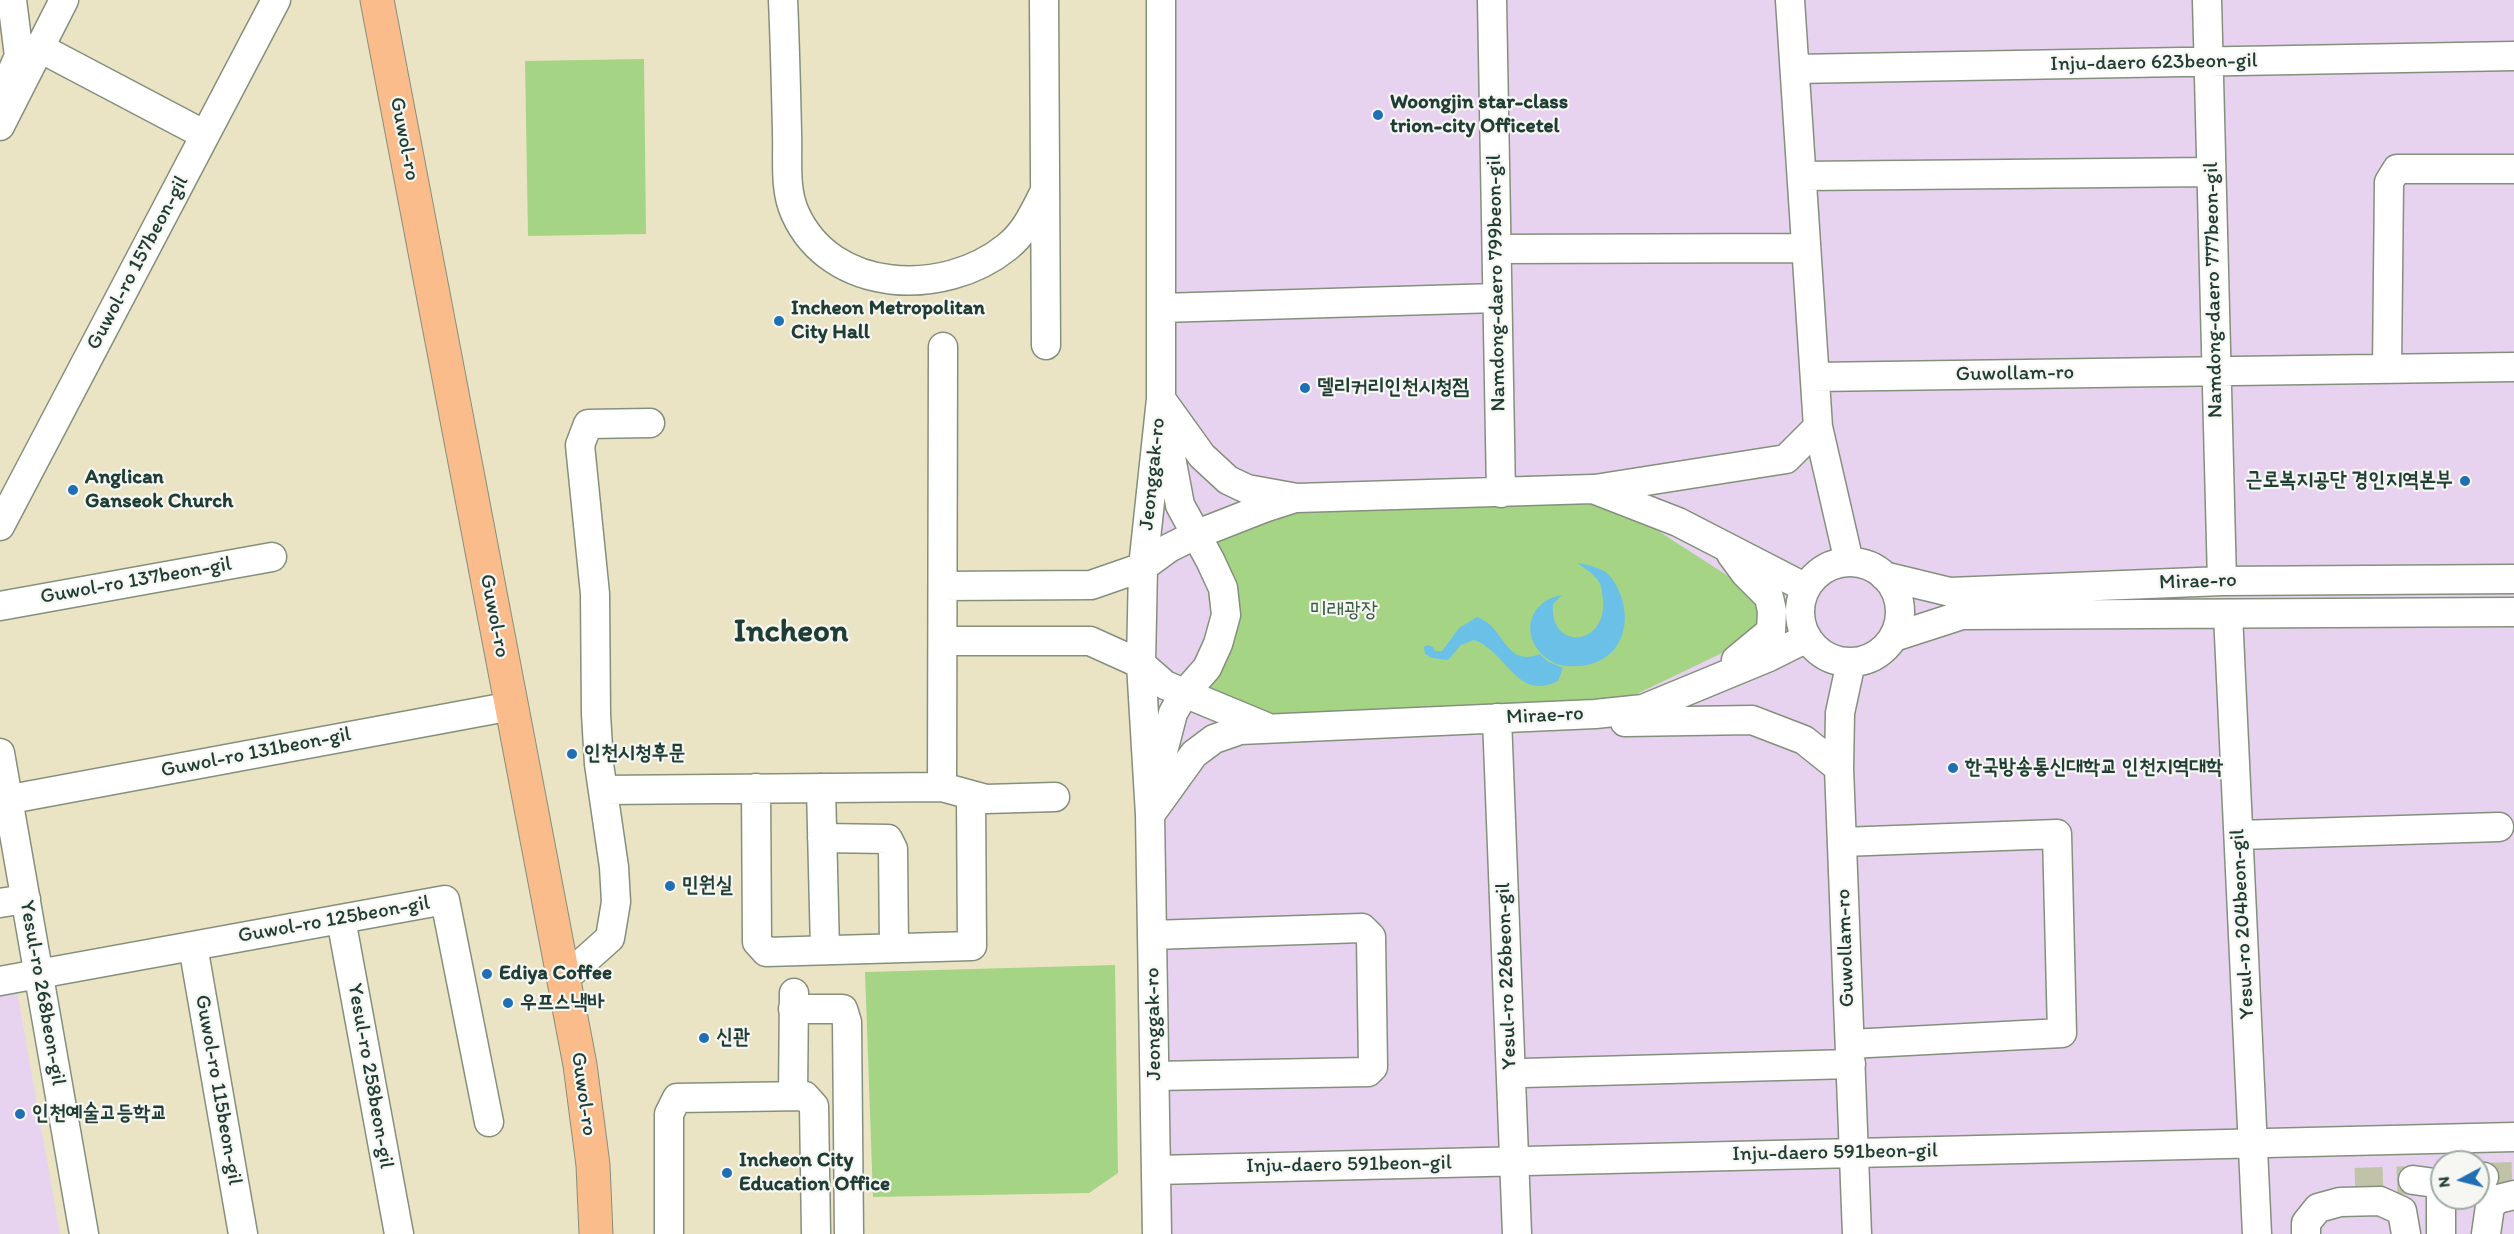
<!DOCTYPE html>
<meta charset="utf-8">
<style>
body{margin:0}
#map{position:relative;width:2514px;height:1234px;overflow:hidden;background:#eae4c5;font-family:Itim,sans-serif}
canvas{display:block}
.north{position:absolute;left:2430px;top:1150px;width:60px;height:60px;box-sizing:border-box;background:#f6f6f2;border:2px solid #a0aca6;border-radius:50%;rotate:263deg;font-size:16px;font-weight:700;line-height:24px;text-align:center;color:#1f3d34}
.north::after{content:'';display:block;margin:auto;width:21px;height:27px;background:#1f6fb2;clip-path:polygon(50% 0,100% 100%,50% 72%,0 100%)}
</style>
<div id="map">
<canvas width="2514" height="1234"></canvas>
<div class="north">N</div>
</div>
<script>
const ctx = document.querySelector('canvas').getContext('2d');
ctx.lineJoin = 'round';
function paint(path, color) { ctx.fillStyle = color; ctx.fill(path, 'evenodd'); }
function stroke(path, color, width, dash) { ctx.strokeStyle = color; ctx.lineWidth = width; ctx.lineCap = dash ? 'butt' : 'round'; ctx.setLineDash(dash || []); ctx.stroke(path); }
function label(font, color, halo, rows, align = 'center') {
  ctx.font = font + ' Itim,"Poor Story",sans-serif'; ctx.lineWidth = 4.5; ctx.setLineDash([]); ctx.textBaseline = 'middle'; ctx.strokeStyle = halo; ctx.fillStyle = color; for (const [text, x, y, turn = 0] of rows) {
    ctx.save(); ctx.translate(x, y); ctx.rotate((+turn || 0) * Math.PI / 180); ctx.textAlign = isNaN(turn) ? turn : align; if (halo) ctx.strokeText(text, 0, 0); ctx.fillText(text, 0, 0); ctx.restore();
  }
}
const built = new Path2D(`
 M1161,0H2514V1234H1157L1150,815ZM2442,1162H2478V1198H2442Z
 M17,991L60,1234H0V994Z`);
const green = new Path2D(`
 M644,59L646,234L528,236L525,61Z
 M1593,489L1753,592L1759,613L1753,634L1718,655L1595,714L1269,728L1184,694L1226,615L1195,535L1297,498Z
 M1115,965L1118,1173L1089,1193L873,1197L865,972Z`);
const water = new Path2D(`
 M1577,563C1586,564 1596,567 1604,571C1610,575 1615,582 1618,589C1635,624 1620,664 1578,666C1564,667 1554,665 1544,656C1519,634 1530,600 1562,595L1553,604C1549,651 1607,647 1603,600C1602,592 1602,584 1596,578C1591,572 1584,568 1577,563Z
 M1477,617C1506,627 1504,668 1540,654L1547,661L1563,668L1558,681C1516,702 1507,651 1474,640L1461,645L1448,660L1432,658L1425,654L1424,647L1427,645L1433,647L1435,651H1442L1459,628Z`);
const minorTunnel = new Path2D(`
 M2484,1177L2514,1176
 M2355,1182L2413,1180`);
const minor = new Path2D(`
 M783,0C785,44 786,88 787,132C788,159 784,189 795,213C831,294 944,298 1007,247C1026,232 1034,212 1045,191
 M1044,0L1046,345
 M1492,0L1501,493
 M1790,0L1818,427L1849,562
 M2207,0L2222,581
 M40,48L205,135
 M1795,69L2514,56
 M7,83L19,56L12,0
 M0,126L64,0
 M1802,176L2211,172
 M1497,249L1806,248
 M1161,308L1497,298
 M2387,369L2389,182L2397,169H2514
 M1815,377L2514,367
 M1161,399L1202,456L1228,480L1247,489L1297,498L1593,489L1678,522L1806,588
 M1595,489L1786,459L1818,427
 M0,526L276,0
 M1731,554L1745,573L1769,597L1772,611L1771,631L1736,660
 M1800 612a50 50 0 1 1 100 0a50 50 0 1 1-100 0Z
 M1884,576L1950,592L2222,581L2514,579
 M943,586L1091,585L1143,567L1169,548L1195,535L1264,508L1292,499
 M0,606L272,557
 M2228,614L2257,1234
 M1894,637L1962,615L2514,612
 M943,641H1090L1141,664L1165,685L1264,726
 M1851,662L1840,713L1839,768L1857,1234
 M1497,718L1517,1234
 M1625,722L1752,720L1804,740L1839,768
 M0,753L84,1234
 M1157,775L1173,713L1184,694L1207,668L1218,644L1226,615L1223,588L1210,560L1180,505L1167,436
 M942,787L943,347
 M756,788L757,942L766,952L972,946L971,795
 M821,788L825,950
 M603,790L942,787L986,799L1055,797
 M0,801L512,706
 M1150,815L1194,754L1214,739L1240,730L1595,714L1643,709L1769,657L1807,638
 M2239,835L2499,827
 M822,838L888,839L893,849L894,948
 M1842,842L2057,834L2062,1033L1850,1044
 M0,903L26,899
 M341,919L399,1234
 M1152,935L1362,928L1371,937L1373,1067L1368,1072L1155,1076
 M193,946L243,1234
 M564,979L610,938L616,902L614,867L599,764L596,714L595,594L580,445L588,424L650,423
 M0,981L445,900L489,1122
 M793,1009H843L847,1022L849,1234
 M1523,1073L1851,1064
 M793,1096L794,993
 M1156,1170L2514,1137
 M2478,1177H2484
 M2413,1180L2435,1183L2441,1193V1234
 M669,1234V1114L677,1098L805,1096L814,1106L816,1234
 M1157,1234L1150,815L1141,664L1143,567L1161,399V0
 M2306,1234V1223L2318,1208L2340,1202L2380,1201L2402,1211L2406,1234
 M2486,1234L2490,1206L2498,1199L2514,1195`);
const major = new Path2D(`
 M377,0L580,1065L593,1165L596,1234`);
const markers = [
 [1378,115,6,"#1f6fb2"],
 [779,321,6,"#1f6fb2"],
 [1305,388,6,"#1f6fb2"],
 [2465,481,6,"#1f6fb2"],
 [73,490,6,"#1f6fb2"],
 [572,754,6,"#1f6fb2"],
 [1953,768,6,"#1f6fb2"],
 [670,886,6,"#1f6fb2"],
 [487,974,6,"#1f6fb2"],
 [508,1003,6,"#1f6fb2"],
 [704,1038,6,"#1f6fb2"],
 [20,1114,6,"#1f6fb2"],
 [727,1173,6,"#1f6fb2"]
];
const streetNames = [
 ["Inju-daero 623beon-gil",2154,63,-1],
 ["Guwol-ro",404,139,79],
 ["Guwol-ro 157beon-gil",138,263,-62],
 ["Namdong-daero 799beon-gil",1497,283,-91],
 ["Namdong-daero 777beon-gil",2214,290,-91],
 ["Guwollam-ro",2015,374,-1],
 ["Jeonggak-ro",1153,474,-84],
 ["Guwol-ro 137beon-gil",136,581,-10],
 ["Mirae-ro",2198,582,-2],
 ["Guwol-ro",494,616,79],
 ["Mirae-ro",1545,716,-3],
 ["Guwol-ro 131beon-gil",256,753,-11],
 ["Guwol-ro 125beon-gil",334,920,-10],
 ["Yesul-ro 204beon-gil",2243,924,-93],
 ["Guwollam-ro",1846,948,-92],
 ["Yesul-ro 226beon-gil",1507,976,-92],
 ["Yesul-ro 268beon-gil",42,993,80],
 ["Jeonggak-ro",1154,1024,-91],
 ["Yesul-ro 258beon-gil",370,1076,80],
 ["Guwol-ro 115beon-gil",218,1090,80],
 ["Guwol-ro",583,1094,82],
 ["Inju-daero 591beon-gil",1835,1153,-1],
 ["Inju-daero 591beon-gil",1349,1165,-1]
];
const poiNames = [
 ["Woongjin star-class",1390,103],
 ["trion-city Officetel",1390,127],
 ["Incheon Metropolitan",791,309],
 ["City Hall",791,333],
 ["델리커리인천시청점",1317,388],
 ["Anglican",85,478],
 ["Ganseok Church",85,502],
 ["근로복지공단 경인지역본부",2453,481,"right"],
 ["인천시청후문",584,754],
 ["한국방송통신대학교 인천지역대학",1965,768],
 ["민원실",682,886],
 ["Ediya Coffee",499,974],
 ["우프스낵바",520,1003],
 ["신관",716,1038],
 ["인천예술고등학교",32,1114],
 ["Incheon City",739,1161],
 ["Education Office",739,1185]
];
const parkNames = [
 ["미래광장",1344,611]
];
const townNames = [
 ["Incheon",791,633]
];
paint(built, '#e7d2ef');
paint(green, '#a5d584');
paint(water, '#6bc0e8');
stroke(minorTunnel, '#c1c3a8', 28, [28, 14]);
stroke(minor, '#84907c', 31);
stroke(major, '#84907c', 35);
stroke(minor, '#fff', 28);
stroke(major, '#fabc8b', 33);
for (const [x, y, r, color] of markers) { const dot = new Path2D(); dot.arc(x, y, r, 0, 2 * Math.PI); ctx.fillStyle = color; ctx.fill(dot); stroke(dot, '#f6f6f2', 2); }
label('21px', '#1f3d34', '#f6f6f2', streetNames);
label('bold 21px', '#1f3d34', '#f6f6f2', poiNames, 'left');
label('21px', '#3a5b44', '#f6f6f2', parkNames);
label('bold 33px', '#1f3d34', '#f6f6f2', townNames);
</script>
